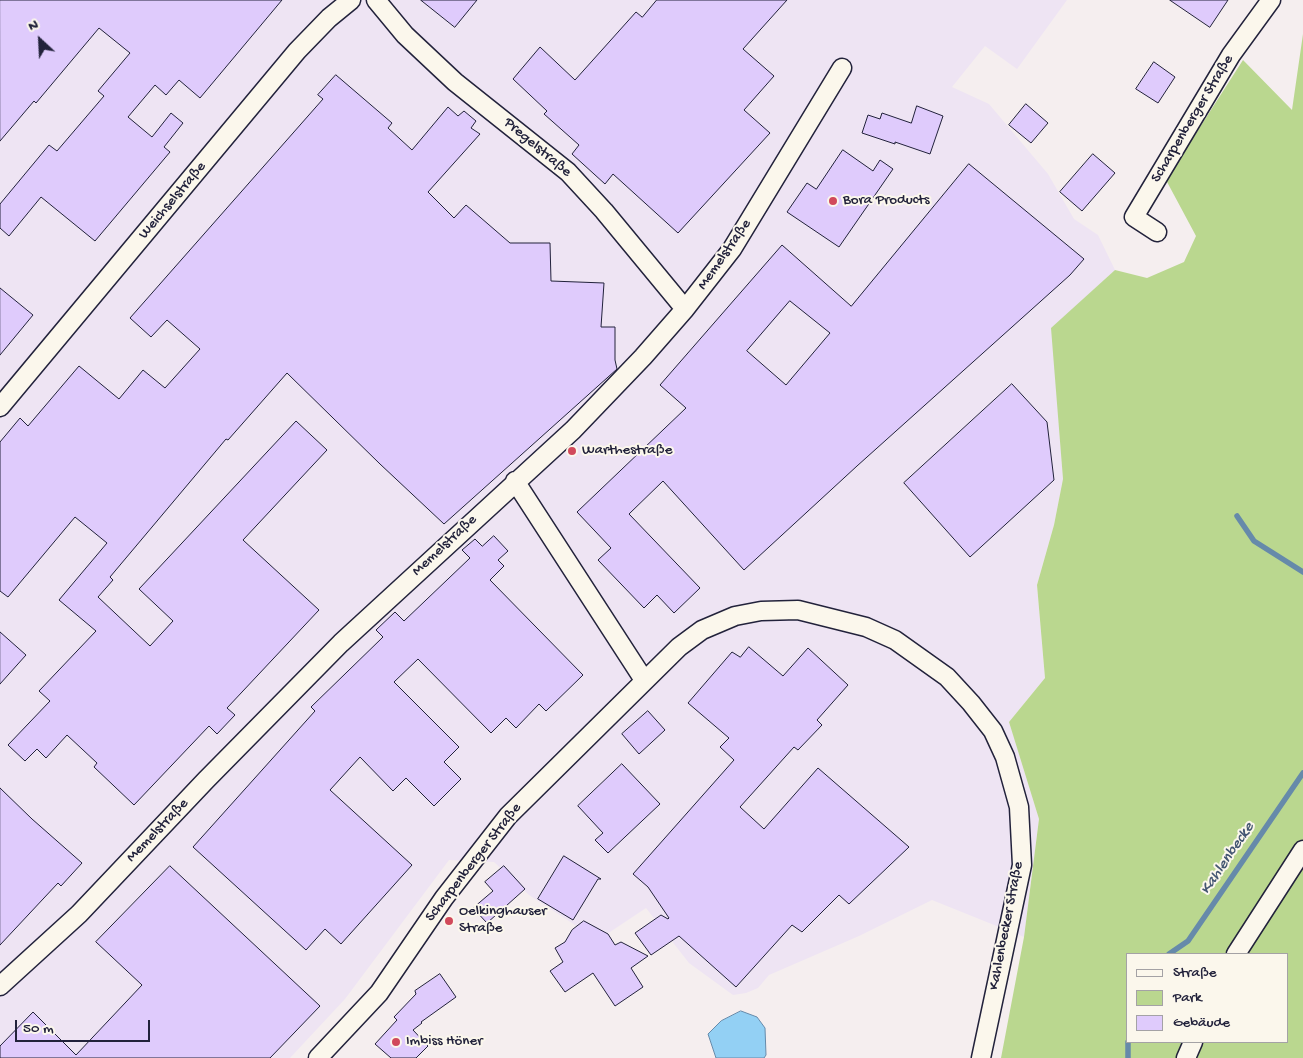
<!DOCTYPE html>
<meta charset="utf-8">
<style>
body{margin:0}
#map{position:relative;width:1303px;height:1058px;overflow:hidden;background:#f5eeef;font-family:"Gochi Hand",sans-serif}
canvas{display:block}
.legend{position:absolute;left:1126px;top:953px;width:162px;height:90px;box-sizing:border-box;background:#fbf7ec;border:1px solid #a4a2a5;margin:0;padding:6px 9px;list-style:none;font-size:15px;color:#22223b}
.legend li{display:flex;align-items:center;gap:10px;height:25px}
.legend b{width:25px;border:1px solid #a4a2a5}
.north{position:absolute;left:15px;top:15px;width:50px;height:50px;-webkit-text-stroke:4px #fbf7ec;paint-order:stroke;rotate:335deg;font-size:14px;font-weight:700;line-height:20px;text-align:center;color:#22223b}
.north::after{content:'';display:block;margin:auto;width:18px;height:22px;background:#22223b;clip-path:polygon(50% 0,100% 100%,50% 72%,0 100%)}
.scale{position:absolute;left:15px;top:1020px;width:135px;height:22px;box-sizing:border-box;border:2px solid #22223b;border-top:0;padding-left:6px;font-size:15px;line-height:18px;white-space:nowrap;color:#22223b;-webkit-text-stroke:4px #fbf7ec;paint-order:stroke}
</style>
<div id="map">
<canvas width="1303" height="1058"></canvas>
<ul class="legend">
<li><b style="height:6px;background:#fbf7ec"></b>Straße</li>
<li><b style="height:14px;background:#bad78f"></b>Park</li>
<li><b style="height:14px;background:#dfcbfc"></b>Gebäude</li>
</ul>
<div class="north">N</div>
<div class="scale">50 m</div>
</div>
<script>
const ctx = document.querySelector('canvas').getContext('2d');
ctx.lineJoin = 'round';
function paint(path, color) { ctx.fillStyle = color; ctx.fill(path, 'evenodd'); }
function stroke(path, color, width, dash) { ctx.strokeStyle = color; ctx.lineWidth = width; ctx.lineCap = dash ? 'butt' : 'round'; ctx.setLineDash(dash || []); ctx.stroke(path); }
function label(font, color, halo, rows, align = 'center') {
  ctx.font = font + ' "Gochi Hand",sans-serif'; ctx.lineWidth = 4; ctx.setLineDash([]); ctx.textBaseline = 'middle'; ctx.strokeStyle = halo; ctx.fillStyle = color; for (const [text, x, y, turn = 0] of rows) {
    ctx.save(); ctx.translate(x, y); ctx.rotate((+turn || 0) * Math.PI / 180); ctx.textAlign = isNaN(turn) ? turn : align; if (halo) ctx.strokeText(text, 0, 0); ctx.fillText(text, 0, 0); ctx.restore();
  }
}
const built = new Path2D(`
 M0,0H1067L1017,69L985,46L952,87L989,104L1048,174L1074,219L1098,235L1115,270L1052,329L1063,479L1054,525L1037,585L1045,678L1009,722L1039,819L1024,937L932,900L859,936L769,975L758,988L746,993L733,995L689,963L646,908L598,940L529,895L494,862L449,860L345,999L290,1058H0Z`);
const green = new Path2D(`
 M1303,34V1058H1001L1024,937L1039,819L1009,722L1045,678L1037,585L1054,525L1063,479L1051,328L1115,270L1147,278L1184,262L1196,236L1166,180L1243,60L1292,110ZM1127,954H1287V1042H1127Z`);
const water = new Path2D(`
 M741,1011L757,1017L765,1028L766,1055L764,1058H716L708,1034L721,1021Z`);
const stream = new Path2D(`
 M1237,516L1254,541L1303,572
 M1169,954L1188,941L1303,773
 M1128,1042V1058`);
const building = new Path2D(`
 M0,0H282L200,98L179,80L166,95L155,85L128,117L152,137L171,113L183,123L164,147L170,152L95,241L41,197L9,236L0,228V204L49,145L57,151L104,96L98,91L130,53L99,28L36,103L34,101L0,141Z
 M421,0H477L455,27Z
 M657,0H787L743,49L774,76L744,110L770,133L678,233L613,174L605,184L572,154L579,145L544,114L547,111L513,79L540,47L575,80L636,12L642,17Z
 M1170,0H1228L1210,27Z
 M1154,62L1175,77L1158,103L1136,89Z
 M336,75L392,123L388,128L412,150L448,107L458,116L464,111L476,121L471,128L480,134L428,192L454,218L466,205L510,243H550L551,281L604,283L601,327H615V360L617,369L444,524L380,464L287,373L228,440L226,439L110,577L113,580L98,597L150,646L173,621L139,589L296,421L327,450L243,540L319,610L227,708L235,715L217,734L209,726L134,805L94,767L97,763L67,735L46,758L37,749L25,761L8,745L50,701L39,691L96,631L59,600L107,543L75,517L8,597L0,591V442L20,418L28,426L79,366L119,399L143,370L165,388L200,349L167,320L151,337L130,318L323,99L318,95Z
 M1026,104L1048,123L1031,143L1009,125Z
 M917,106L943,116L930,154L895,142V144L862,133L868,115L880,119L882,113L911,123Z
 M843,150L873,171L880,160L893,169L839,247L787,212L807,183L816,189Z
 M1093,154L1115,173L1082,211L1060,192Z
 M969,164L1084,259L1070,275L857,466L744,570L663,481L629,514L700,588L674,613L657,595L644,608L598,560L611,548L577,512L686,408L660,385L782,245L851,306ZM790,301L830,333L786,385L747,351Z
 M0,288L33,315L0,355Z
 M1012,384L1047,422L1054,480L970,557L904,483Z
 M494,536L508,551L498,560L504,566L490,580L583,675L546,711L539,704L516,728L506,718L491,733L418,659L394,682L459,747L444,762L461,779L434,806L406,778L393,791L360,757L330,790L412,865L341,944L325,929L306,950L193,847L315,711L311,707L383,637L376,630L395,612L404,621L470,558L462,550L475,539L482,546Z
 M0,632L26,655L0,684Z
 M749,647L783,676L808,648L848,685L817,720L822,725L798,750L794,747L740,807L764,829L818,768L909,847L849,904L839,895L802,932L792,925L736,987L679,936L651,955L635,933L661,915L668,919L669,918L648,887L633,874L734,760L720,747L729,738L688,703L732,652L740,657Z
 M648,711L665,730L639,754L622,734Z
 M622,764L660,804L608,853L595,840L603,833L578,806Z
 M0,788L32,819L82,863L61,886L58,883L0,945Z
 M564,856L601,879H598L573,920L538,899Z
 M170,866L320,1006L270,1058H0V1046L33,1012L76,1055L142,985L96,942Z
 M504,866L525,889L487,923L473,908L493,891L485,882Z
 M584,921L608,934L615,945L621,942L648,956L631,968L643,987L615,1006L593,973L565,992L550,971L563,962L555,948L565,942L572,930Z
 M440,974L456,997L421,1022L422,1023L413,1030L428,1046L416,1058H391L375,1044L397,1020L394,1017L416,994L415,991Z`);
const minor = new Path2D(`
 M376,0L405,35L455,82L568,172L604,211L685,309
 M1157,232L1134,217L1231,55L1271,0
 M0,407L297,51L329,18L351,0
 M515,481L644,680
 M1236,954L1303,850
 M0,986L79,914L206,780L341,643L573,430L643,357L685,309L732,249L842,68
 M318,1058L379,993L444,898L508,816L679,647L702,630L735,616L761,611L798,610L866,627L895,640L947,677L971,703L993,731L1005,757L1019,807L1022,865L981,1058
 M1186,1058L1193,1042`);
const markers = [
 [833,201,5,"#d1495b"],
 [572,451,5,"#d1495b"],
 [449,921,5,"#d1495b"],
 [396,1042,5,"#d1495b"]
];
const streetNames = [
 ["Scharpenberger Straße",1193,119,-59],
 ["Pregelstraße",537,148,40],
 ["Weichselstraße",173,201,-50],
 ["Memelstraße",725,255,-55],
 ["Memelstraße",445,546,-43],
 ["Memelstraße",158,831,-46],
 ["Scharpenberger Straße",474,863,-52],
 ["Kahlenbecker Straße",1007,926,-79]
];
const poiNames = [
 ["Bora Products",843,201],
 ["Warthestraße",582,451],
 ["Oelkinghauser",459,912],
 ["Straße",459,929],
 ["Imbiss Höner",406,1042]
];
const waterNames = [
 ["Kahlenbecke",1228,859,-56]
];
paint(built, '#eee4f3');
paint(green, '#bad78f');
paint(water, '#93d0f4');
stroke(water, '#668aaa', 1);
stroke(stream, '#668aaa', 5.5);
paint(building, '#dfcbfc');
stroke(building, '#22223b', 1);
stroke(minor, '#22223b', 21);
stroke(minor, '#fbf7ec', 18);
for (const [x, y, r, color] of markers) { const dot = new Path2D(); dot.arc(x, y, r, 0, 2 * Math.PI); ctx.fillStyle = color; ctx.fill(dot); stroke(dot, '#fbf7ec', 2); }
label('15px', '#22223b', '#fbf7ec', streetNames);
label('15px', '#22223b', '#fbf7ec', poiNames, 'left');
label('italic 16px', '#445672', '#fbf7ec', waterNames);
</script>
